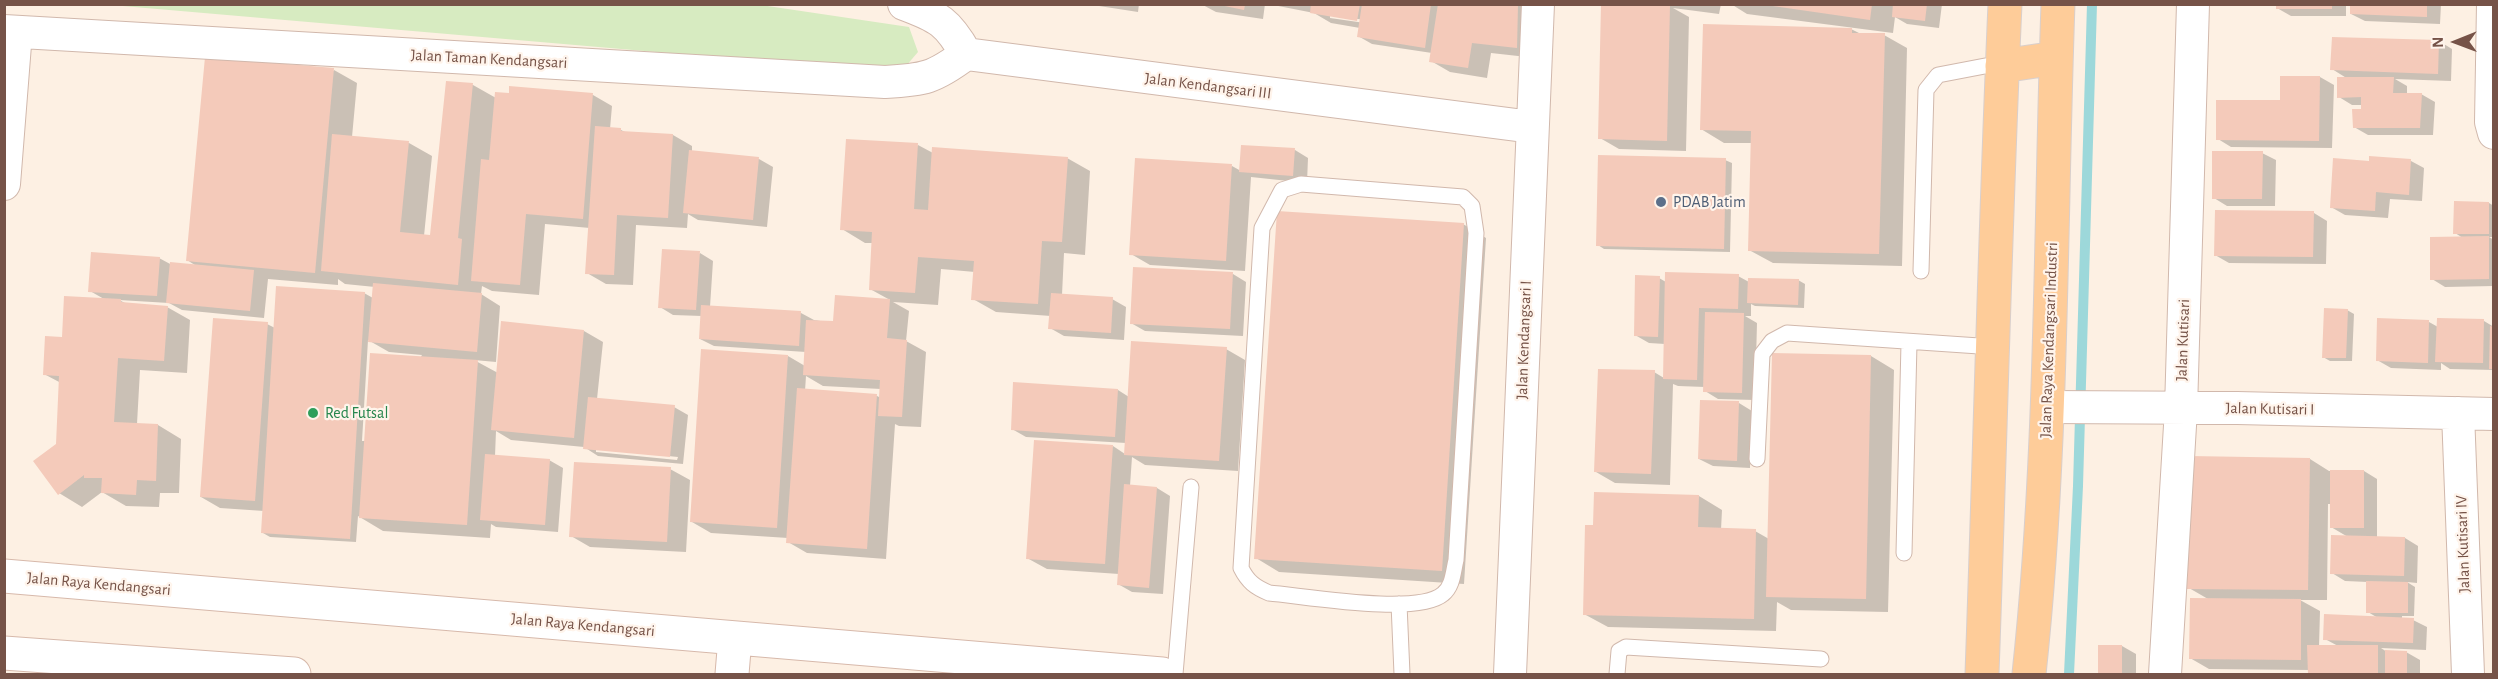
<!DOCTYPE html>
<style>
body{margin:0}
#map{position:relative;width:2498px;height:679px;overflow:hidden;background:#fdf0e3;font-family:"Alegreya Sans",sans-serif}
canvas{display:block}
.frame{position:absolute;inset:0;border:6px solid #765348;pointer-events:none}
.north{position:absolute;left:2426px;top:12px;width:60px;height:60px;-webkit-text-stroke:4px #fff4eb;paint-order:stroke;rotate:269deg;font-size:16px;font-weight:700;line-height:24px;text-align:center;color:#765348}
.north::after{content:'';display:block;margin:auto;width:21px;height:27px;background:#765348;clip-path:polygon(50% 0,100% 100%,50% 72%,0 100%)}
</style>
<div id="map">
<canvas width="2498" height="679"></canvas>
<div class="frame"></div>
<div class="north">N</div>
</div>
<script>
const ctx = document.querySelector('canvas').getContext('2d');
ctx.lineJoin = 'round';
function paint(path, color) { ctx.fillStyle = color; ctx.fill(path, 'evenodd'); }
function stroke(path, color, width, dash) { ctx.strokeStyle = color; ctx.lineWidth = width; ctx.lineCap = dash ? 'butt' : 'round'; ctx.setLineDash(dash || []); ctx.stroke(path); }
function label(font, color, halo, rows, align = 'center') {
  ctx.font = font + ' "Alegreya Sans",sans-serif'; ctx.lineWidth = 4.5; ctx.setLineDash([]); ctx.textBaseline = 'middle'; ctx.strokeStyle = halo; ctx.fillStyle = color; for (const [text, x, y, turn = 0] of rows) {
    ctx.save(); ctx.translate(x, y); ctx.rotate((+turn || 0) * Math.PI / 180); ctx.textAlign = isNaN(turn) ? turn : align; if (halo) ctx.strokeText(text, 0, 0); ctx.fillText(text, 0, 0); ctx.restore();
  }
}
const green = new Path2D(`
 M754,4L909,27L918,52L900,73L111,5Z`);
const shadow = new Path2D(`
 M1086,4H1139L1138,12Z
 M1201,4H1265L1263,19L1216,12Z
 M1268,4H1537L1536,58L1491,53L1487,78L1450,72L1431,61L1432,53L1372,44L1358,36L1360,28L1331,23L1314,13ZM1330,15L1365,20V23L1330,18Z
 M1635,4H1721L1719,14L1673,8L1689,17L1686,151L1619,149L1600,138Z
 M1731,4H1942L1939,28L1907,24L1895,17L1893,33L1747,14Z
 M2277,4H2346V16H2291L2277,8Z
 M2351,4H2441L2440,24L2365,21L2351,14Z
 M1849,28L1861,34L1884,35L1907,48L1902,266L1773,263L1749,250L1752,143H1724L1701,129Z
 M2439,41L2452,49L2451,81L2395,79L2407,86V94H2421L2435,102L2433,135H2368L2354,127L2363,111V105H2352L2339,97L2348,79L2332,69Z
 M334,70L357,83L352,137L409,143L432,156L424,236L432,237L447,82L473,85L496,98L510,95L511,88L593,95L612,106L610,129L621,130L627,133L673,135L692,146V152L759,159L773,167L767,227L698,220L688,214L687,228L636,225L633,285L606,284L587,273L590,228L545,224L539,295L492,291L482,286L481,294L500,306L496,362L474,360L498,373L584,331L603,342L597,399L674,407L688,415L683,464L598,456L584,447L511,440L496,431L495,456L549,460L563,468L558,532L496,527L491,524L490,538L383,531L358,516L356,542L270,537L263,533L264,511L220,508L201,497L267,324L275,328L364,293L373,298L375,287L345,284L338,279V285L268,279L264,318L182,310L169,303L119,300L127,304L167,307L190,320L187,373L140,370L137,424L158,425L181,439L179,493H160L159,507L126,506L102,492L82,507L59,493L57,445L61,383L44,374L63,339L104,299L90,291L159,258L172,265L198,267L187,260ZM368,340L389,352L422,355L365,441H362ZM596,449L678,457L677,460L596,452Z
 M2282,77H2320L2334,85L2332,148L2231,147L2218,139L2282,101Z
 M918,145L933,153L1067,158L1090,171L1085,255L1064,253L1062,295L1112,299L1126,307L1124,340L1064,336L1050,328L1051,316L996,312L973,299L975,272L941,269L938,305L893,302L909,311L906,341L926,352L921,427L899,426L895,424L886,559L807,553L788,542V538L711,533L692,522L788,356L805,366L806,352L714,346L700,339L702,316L673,315L660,307L700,253L713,261L710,307L801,313L814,320L834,323L836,297L890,300L870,289L873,243H865L842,229ZM806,376L823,386L881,389V398L877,396L805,391Z
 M1295,150L1308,158L1307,183L1251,177L1245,271L1150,265L1131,254L1232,166L1241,171Z
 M2262,153L2276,160L2275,206H2227L2214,198Z
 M1725,160L1732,163L1730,252L1604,249L1598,245Z
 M2411,161L2424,168L2422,201L2390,199L2388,218L2345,215L2331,207L2371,163Z
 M2489,203L2494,206V237H2489L2494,240V286L2445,287L2432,279L2463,238L2455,233Z
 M2314,213L2327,221L2326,264L2229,263L2215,255Z
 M1463,224L1486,238L1464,584L1279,572L1256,558Z
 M1233,274L1246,282L1243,336L1145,331L1131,323Z
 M1738,276L1749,282L1798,280L1805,284L1804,308L1755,306L1751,304V316H1745L1757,323L1755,400L1718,399L1705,391V387L1678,386L1673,384L1670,485L1615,483L1596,472L1654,372L1664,378L1665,344L1649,343L1635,335L1659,278L1666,282Z
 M2347,310L2354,314L2352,361H2330L2323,357Z
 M2484,321L2494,327V370L2450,369L2441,363V370L2391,368L2377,360L2429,322L2438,327Z
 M1226,349L1245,360L1238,471L1145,465L1132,457L1130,486L1157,488L1170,496L1163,594L1132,592L1118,584L1119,574L1047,569L1027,558L1113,446L1125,454L1126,443L1026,437L1012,429L1118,390L1129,397Z
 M1774,354L1871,356L1894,370L1888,612L1791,610L1777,602L1776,631L1608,627L1584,614L1595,527L1699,496L1722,510L1721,530L1755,531L1769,539Z
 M1739,403L1752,411L1750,468L1713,466L1699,459Z
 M2310,459L2329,471H2364L2377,479V538H2405L2418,546L2417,583L2407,582L2415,587L2414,616H2402V619L2413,620L2427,627L2426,650L2381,648L2387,652H2406L2420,660V674H2309V670L2209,669L2190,658L2208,599L2189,588ZM2328,504H2331V527L2348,537L2332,573L2345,581L2368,582V612L2378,618L2325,639L2338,646L2319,647L2320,611L2300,600H2327Z
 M670,469L690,480L686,552L590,547L571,536Z
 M2100,646H2122L2136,654V674H2100Z`);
const stream = new Path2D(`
 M2069,674L2078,486L2092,4`);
const building = new Path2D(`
 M1311,4H1360L1357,21L1310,13Z
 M1362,4H1431L1425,48L1357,37Z
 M1438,4H1518L1517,48L1472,43L1468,68L1429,62Z
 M1601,4H1670L1667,141L1598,139Z
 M1759,4H1872L1870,20Z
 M1893,4H1927L1925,21L1892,17Z
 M2276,4H2332V9H2276Z
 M2350,4H2427V17L2350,14Z
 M1220,5H1245L1244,10Z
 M1703,24L1852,28V33H1885L1879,254L1748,251L1751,131L1700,130Z
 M2332,37L2439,40L2438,74L2330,70Z
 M205,57L334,68L315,273L186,261Z
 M2280,76H2320L2319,141L2216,140V100H2280Z
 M2337,77H2394L2393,93H2422L2420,128H2353L2352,109H2361V97L2337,98Z
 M446,81L473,83L458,238L462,239L458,285L321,271L332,134L409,141L400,232L430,235Z
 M509,86L593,93L583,219L526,214L520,285L471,281L481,159L489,160L495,92L509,93Z
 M595,126L621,128V131L673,134L668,218L617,215L614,275L585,274Z
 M846,139L918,143L914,209L928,210L932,147L1068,157L1062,242L1042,241L1038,304L971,300L974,261L918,257L915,293L869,290L872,232L840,230Z
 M1241,145L1295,148L1293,176L1239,172Z
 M689,150L759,157L753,220L683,213Z
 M2212,151H2263L2262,199H2212Z
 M1598,155L1726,158L1724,249L1596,246Z
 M2369,156L2411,159L2409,195L2376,192L2375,211L2330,208L2333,158L2369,161Z
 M1135,158L1232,164L1226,261L1129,255Z
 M2454,201L2489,202V234H2453Z
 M2215,210L2314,211L2313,257L2214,256Z
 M1277,211L1464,223L1442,571L1254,559Z
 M2489,236V279L2430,280V237Z
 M662,249L700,251L696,310L658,308Z
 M91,252L160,257L157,296L88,292Z
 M170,262L254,270L250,311L166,303Z
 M1133,267L1233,272L1230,329L1130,324Z
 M1665,272L1739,274L1738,309L1699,308L1697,380L1663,379Z
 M1635,275L1660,276L1658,337L1634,336Z
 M1748,278L1799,279L1798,305L1747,303Z
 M373,283L482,293L477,352L368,342Z
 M276,286L365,292L350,539L261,533Z
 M1051,293L1113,297L1111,333L1048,329Z
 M835,295L890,299L887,338L907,340L902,417L878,416L880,380L803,375L806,320L833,321Z
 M64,296L121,299V302L168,306L164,361L118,358L114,422L158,424L156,481L137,480L136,495L101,493L102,478H84V475L58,495L33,461L56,444L59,376L43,375L45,336L62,337Z
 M701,305L801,311L799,346L699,339Z
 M2324,308L2348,309L2346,358H2322Z
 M1705,312L1744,313L1742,393L1703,392Z
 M213,318L268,322L255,501L200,497Z
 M2377,318L2429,320L2428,363L2376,361Z
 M2437,318L2484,319L2483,363L2435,362Z
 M501,321L584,330L574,438L491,430Z
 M2490,326L2494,327V369H2489Z
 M1131,341L1227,347L1219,461L1124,455Z
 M701,349L788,355L777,528L690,522Z
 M370,353L478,360L467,525L359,518Z
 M1772,353L1871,355L1866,599L1766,597Z
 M1598,369L1655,370L1651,474L1594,472Z
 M1013,382L1118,389L1115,437L1011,430Z
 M797,388L877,394L867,549L786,543Z
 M588,397L675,405L670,457L583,449Z
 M1700,400L1739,401L1737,461L1698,459Z
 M1034,440L1113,445L1105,564L1026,559Z
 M485,454L550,459L545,525L480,520Z
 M2189,456L2310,458L2308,590L2187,589Z
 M574,462L671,467L667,542L569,537Z
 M2330,470H2364V528H2330Z
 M1124,484L1157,487L1149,588L1117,585Z
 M1594,492L1699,495L1698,527L1756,529L1754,619L1583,615L1585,525H1593Z
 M2331,535L2405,537L2404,576L2330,574Z
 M2366,581L2408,582V613H2366Z
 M2190,598L2301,599V660L2189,659Z
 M2324,614L2414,618L2413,643L2323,640Z
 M2098,645H2122V674H2098Z
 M2307,645H2378V674H2308Z
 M2385,650L2407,651V674H2385Z`);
const lane = new Path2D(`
 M1301,184L1463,197L1472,206L1476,233L1456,560C1453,572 1453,586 1443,594C1417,616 1305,596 1269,593C1255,587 1248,582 1241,568L1262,228L1282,190Z
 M1921,271L1926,90L1938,75L1985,66H2002
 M1757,459L1762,354L1772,341L1787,333L1994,347
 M1904,553L1909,343
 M1399,604L1402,674
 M1175,674L1191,487
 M1617,674L1619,651L1626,647L1821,659`);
const street = new Path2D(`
 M904,4C939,17 948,22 966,54L1532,127
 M2493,4L2491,122L2494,133
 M4,31L885,82C924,80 934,78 966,54
 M4,184L16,32
 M2047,407L2237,408L2494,414
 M2458,413L2468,674
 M1510,674L1538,4
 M2165,674L2181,409L2193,4`);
const secondary = new Path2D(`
 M4,576L1162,674
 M4,653L294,674
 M732,674L735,638`);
const primary = new Path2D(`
 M2002,66L2056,58
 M1982,674C1990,451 1995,228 2005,4
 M2029,674C2053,452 2050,228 2058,4`);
const markers = [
 [1661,202,6,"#5c6f8a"],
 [313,413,6,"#2e9e5b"]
];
const streetNames = [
 ["Jalan Taman Kendangsari",489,59,3],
 ["Jalan Kendangsari III",1208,86,7],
 ["Jalan Kendangsari I",1524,340,-88],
 ["Jalan Raya Kendangsari Industri",2049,340,-88],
 ["Jalan Kutisari",2183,340,-88],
 ["Jalan Kutisari I",2270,409,1],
 ["Jalan Kutisari IV",2463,544,-92],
 ["Jalan Raya Kendangsari",99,584,5],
 ["Jalan Raya Kendangsari",583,625,5]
];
const serviceNames = [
 ["PDAB Jatim",1673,202]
];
const leisureNames = [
 ["Red Futsal",325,413]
];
paint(green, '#d7ebc1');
paint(shadow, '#0003');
stroke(stream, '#9dd8da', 10);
paint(building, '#f4caba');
stroke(lane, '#d1b8ac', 17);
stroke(street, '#d1b8ac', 34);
stroke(secondary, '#d7b9ab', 35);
stroke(primary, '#d9cfcc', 35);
stroke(lane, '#fff', 15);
stroke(street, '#fff', 32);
stroke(secondary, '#fff', 33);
stroke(primary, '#fecc99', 33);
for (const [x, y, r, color] of markers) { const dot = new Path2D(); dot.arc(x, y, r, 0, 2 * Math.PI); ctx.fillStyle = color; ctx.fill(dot); stroke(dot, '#fff4eb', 2); }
label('16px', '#765348', '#fff4eb', streetNames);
label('16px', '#4e5e75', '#fff4eb', serviceNames, 'left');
label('16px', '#27864d', '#fff4eb', leisureNames, 'left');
</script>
